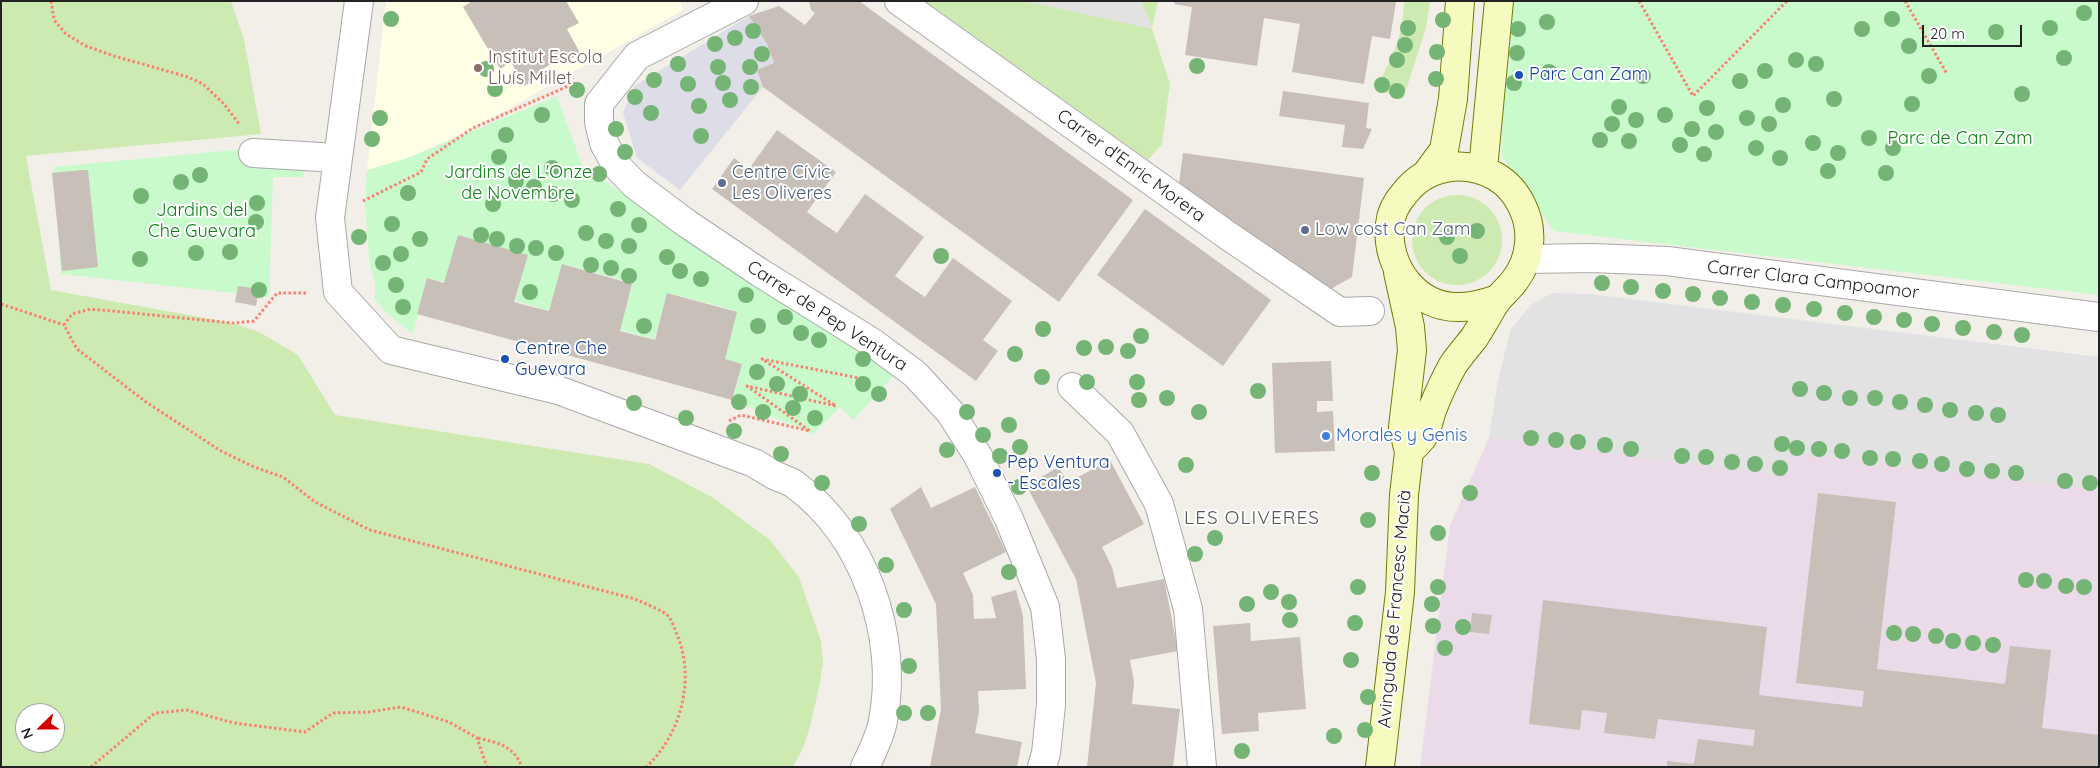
<!DOCTYPE html>
<meta charset="utf-8">
<style>
body{margin:0}
#map{position:relative;width:2100px;height:768px;overflow:hidden;background:#f2efe9;font-family:Quicksand,sans-serif}
canvas{display:block}
.frame{position:absolute;inset:0;border:2px solid #222;pointer-events:none}
.north{position:absolute;left:15px;top:703px;width:50px;height:50px;box-sizing:border-box;background:#fff;border:1px solid #a7a7a7;border-radius:50%;rotate:248deg;font-size:14px;font-weight:700;line-height:20px;text-align:center;color:#222}
.north::after{content:'';display:block;margin:auto;width:18px;height:22px;background:#d40000;clip-path:polygon(50% 0,100% 100%,50% 72%,0 100%)}
.scale{position:absolute;left:1922px;top:25px;width:100px;height:22px;box-sizing:border-box;border:2px solid #222;border-top:0;padding-left:6px;font-size:15px;line-height:18px;white-space:nowrap;color:#222;-webkit-text-stroke:4px #fff;paint-order:stroke}
</style>
<div id="map">
<canvas width="2100" height="768"></canvas>
<div class="frame"></div>
<div class="north">N</div>
<div class="scale">20 m</div>
</div>
<script>
const ctx = document.querySelector('canvas').getContext('2d');
ctx.lineJoin = 'round';
function paint(path, color) { ctx.fillStyle = color; ctx.fill(path, 'evenodd'); }
function stroke(path, color, width, dash) { ctx.strokeStyle = color; ctx.lineWidth = width; ctx.lineCap = dash ? 'butt' : 'round'; ctx.setLineDash(dash || []); ctx.stroke(path); }
function label(font, color, halo, rows, align = 'center') {
  ctx.font = font + ' Quicksand,sans-serif'; ctx.lineWidth = 4; ctx.setLineDash([]); ctx.textBaseline = 'middle'; ctx.strokeStyle = halo; ctx.fillStyle = color; for (const [text, x, y, turn = 0] of rows) {
    ctx.save(); ctx.translate(x, y); ctx.rotate((+turn || 0) * Math.PI / 180); ctx.textAlign = isNaN(turn) ? turn : align; if (halo) ctx.strokeText(text, 0, 0); ctx.fillText(text, 0, 0); ctx.restore();
  }
}
const industrial = new Path2D(`
 M1511,329L2099,357V767H1420L1450,525L1489,438L1498,381Z`);
const education = new Path2D(`
 M386,1H680L683,10L467,132L408,158L367,170Z`);
const grass = new Path2D(`
 M1,1H231L244,39L261,134L26,156L51,290L233,323L259,332L298,355L335,415L649,464L712,497L770,540L799,577L821,641L823,662L820,683L810,727L803,748L793,767H1ZM25,713H55V743H25Z
 M925,1H1025L1152,28L1141,1H1158L1152,29L1170,84L1162,144L1148,160Z
 M1404,1H1430L1426,28L1403,99L1376,89C1392,57 1403,38 1404,1Z
 M1412 240a45 45 0 1 1 90 0a45 45 0 1 1-90 0Z`);
const park = new Path2D(`
 M1513,1H2099V295L1554,231L1502,157L1503,113L1509,64Z
 M557,96L582,165L654,216L896,373L853,420L840,407L813,434L733,400L742,364L725,359L737,311L668,293L654,339L620,330L633,283L563,264L550,311L515,301L527,255L458,236L445,282L427,278L413,334L387,313L375,300V282L370,267L365,206L367,170L408,158Z
 M266,147L304,165L303,177H273L269,297L61,274L54,167Z`);
const parking = new Path2D(`
 M1025,1H1141L1152,29Z
 M1552,293L1590,294L2099,357V490L1789,452L1787,476L1489,438L1498,381L1511,329L1531,305Z`);
const plaza = new Path2D(`
 M749,16L767,44L774,63L757,70L763,87L680,190L637,158L623,113L634,86Z`);
const building = new Path2D(`
 M472,1H566L579,23L567,29L580,53L564,63L561,58L538,72L541,76L524,86L511,62L500,69L463,7Z
 M809,1H859L1133,200L1059,302L763,87L757,70L774,63L767,44L749,16L779,6L805,25L815,13L811,10Z
 M1175,1H1390L1396,2L1390,39L1372,36L1364,84L1292,72L1300,24L1264,18L1257,66L1185,55L1192,7L1174,4Z
 M1283,91L1369,103L1366,128L1372,129L1363,149L1342,147L1345,125L1279,116Z
 M777,130L836,172L807,212L822,223L837,233L865,194L924,237L895,276L910,287L925,297L953,258L1012,301L983,340L998,351L976,381L712,189L734,158L749,169Z
 M1183,153L1364,178L1352,277L1329,290L1179,183Z
 M83,170H88L98,267L62,271L52,173Z
 M1145,209L1271,300L1223,366L1097,275Z
 M458,235L528,255L514,302L532,307L549,311L562,264L632,284L620,331L655,340L667,293L737,312L725,359L742,364L732,400L417,314L427,278L444,283Z
 M238,286L259,289L256,306L235,302Z
 M1331,361L1333,401H1317V412L1333,411L1335,451L1275,453L1272,363Z
 M1110,460L1144,524L1102,547L1112,567L1117,588L1164,579L1178,651L1130,660L1134,682L1132,704L1180,709L1173,767H1087L1096,683L1076,579L1026,485L1059,467L1067,483Z
 M921,487L931,508L975,487L1006,552L963,573L973,595L974,619L996,618L991,597L1016,590L1023,616L1026,689L978,691L979,712L975,733L1022,742L1017,767H930L941,709L936,604L890,509Z
 M1818,493L1896,502L1877,669L2005,684L2010,646L2051,650L2042,728L2099,735V767H1667V761L1694,764L1698,739L1753,746L1755,730L1658,719L1655,739L1604,733L1607,713L1582,710L1580,730L1529,724L1543,600L1767,627L1759,695L1862,707L1864,691L1796,683Z
 M1472,613L1492,615L1489,634L1470,632Z
 M1250,623L1251,641L1300,637L1306,709L1258,713L1259,731L1222,734L1213,626Z`);
const path = new Path2D(`
 M51,1L54,20L66,34L86,46L114,56L188,77L203,84L224,104L240,125
 M1639,1L1693,96L1787,1
 M1905,1L1947,74
 M363,201L421,172L427,159L473,128L575,83
 M306,293H277L254,321L233,323L91,309L72,314L64,325L77,349L146,402L221,451L254,467L283,477L315,502L370,530L635,599C643,603 665,611 669,617C672,621 674,627 676,632C696,677 682,734 646,767
 M1,304L64,325
 M729,421L741,415L810,431L747,386L836,406L762,359L869,380
 M478,738C498,743 513,745 522,767
 M91,767L155,713L187,710L234,723L305,732L333,713L368,712L401,707L449,722L477,738L487,767`);
const street = new Path2D(`
 M359,1L330,218L338,292L391,350L558,390L754,463C761,467 767,471 774,475C780,478 788,480 794,484C865,536 899,636 883,721C880,737 872,752 865,767
 M744,1L637,56L599,104V122L604,143L616,165L634,184L686,223L759,272L873,343L915,374L950,412L978,456L1009,519L1045,607L1051,659V705L1046,753L1042,767
 M899,1L1227,235L1340,312L1370,311
 M253,153L338,158
 M1527,259L1592,258L1667,261L2099,317
 M1072,387L1120,433L1159,504L1188,609L1202,767`);
const secondary = new Path2D(`
 M1483,169L1499,1
 M1427,173L1444,150L1453,99L1460,1
 M1409,452C1413,447 1418,443 1422,438C1427,431 1429,419 1432,410C1438,395 1445,379 1453,365C1459,356 1467,347 1474,338C1482,326 1489,312 1497,300C1503,293 1510,287 1515,280C1531,259 1534,230 1522,206C1516,193 1507,183 1495,176C1464,159 1426,165 1404,194C1397,202 1391,213 1390,224C1385,266 1416,309 1461,307C1473,307 1486,303 1498,299
 M1380,767L1400,592L1404,495L1409,452L1403,427L1412,350L1410,327L1398,272`);
const trees = [
 [2084,13],
 [391,19],
 [1892,19],
 [1443,20],
 [1547,22],
 [1408,28],
 [2050,28],
 [1518,29],
 [1862,29],
 [753,31],
 [1996,32],
 [735,38],
 [715,44],
 [1405,45],
 [1909,46],
 [1437,52],
 [1517,53],
 [762,54],
 [2064,58],
 [1397,60],
 [1796,60],
 [678,64],
 [1816,64],
 [1197,66],
 [718,67],
 [750,67],
 [486,69],
 [1765,71],
 [1549,72],
 [1643,76],
 [1929,76],
 [1436,79],
 [654,80],
 [1740,81],
 [723,83],
 [1514,83],
 [688,84],
 [1382,85],
 [751,87],
 [495,89],
 [577,90],
 [1397,91],
 [2022,94],
 [635,97],
 [1834,99],
 [730,100],
 [1912,104],
 [1783,105],
 [699,106],
 [1619,107],
 [1707,108],
 [651,113],
 [542,115],
 [1665,115],
 [380,118],
 [1747,118],
 [1636,120],
 [1612,124],
 [1769,124],
 [616,129],
 [1692,129],
 [1716,132],
 [506,135],
 [701,136],
 [1869,138],
 [372,139],
 [1600,140],
 [1629,141],
 [1813,143],
 [1680,145],
 [1756,148],
 [1893,148],
 [625,152],
 [1838,153],
 [1704,154],
 [499,157],
 [1780,158],
 [552,168],
 [1828,171],
 [1886,173],
 [599,174],
 [200,175],
 [516,181],
 [181,182],
 [534,187],
 [408,193],
 [553,194],
 [141,196],
 [572,200],
 [257,203],
 [493,204],
 [618,209],
 [256,222],
 [392,224],
 [639,225],
 [1477,231],
 [586,233],
 [481,235],
 [359,237],
 [1447,237],
 [420,239],
 [497,239],
 [606,241],
 [517,246],
 [629,246],
 [536,248],
 [230,252],
 [196,253],
 [556,253],
 [401,254],
 [941,256],
 [1460,256],
 [667,257],
 [140,259],
 [383,263],
 [591,265],
 [611,268],
 [680,271],
 [629,276],
 [701,279],
 [1602,283],
 [396,285],
 [1631,287],
 [259,290],
 [1663,291],
 [530,292],
 [1693,294],
 [746,295],
 [1720,298],
 [1752,302],
 [1783,305],
 [403,307],
 [1814,309],
 [1845,313],
 [785,317],
 [1874,317],
 [1904,320],
 [1932,324],
 [644,326],
 [758,326],
 [1963,328],
 [1043,329],
 [1994,332],
 [801,333],
 [2022,335],
 [1141,336],
 [819,340],
 [1106,347],
 [1084,348],
 [1128,351],
 [1015,354],
 [863,359],
 [757,372],
 [1042,377],
 [1087,382],
 [1137,382],
 [777,384],
 [863,384],
 [1800,389],
 [1258,391],
 [1824,393],
 [800,394],
 [879,394],
 [1167,398],
 [1850,398],
 [1875,398],
 [1139,400],
 [739,402],
 [1900,402],
 [634,403],
 [1925,405],
 [793,408],
 [1950,410],
 [763,412],
 [967,412],
 [1199,412],
 [1976,413],
 [1998,415],
 [686,418],
 [815,418],
 [1009,425],
 [734,431],
 [983,435],
 [1531,438],
 [1556,440],
 [1578,442],
 [1782,444],
 [1605,445],
 [1020,447],
 [1797,448],
 [1631,449],
 [1819,449],
 [947,450],
 [1842,451],
 [781,454],
 [1000,456],
 [1682,456],
 [1706,457],
 [1870,458],
 [1893,459],
 [1920,461],
 [1732,462],
 [1755,464],
 [1942,464],
 [1186,465],
 [1780,468],
 [1967,469],
 [1992,471],
 [1372,473],
 [2016,473],
 [2065,481],
 [822,483],
 [2090,483],
 [1019,487],
 [1470,493],
 [1368,520],
 [859,524],
 [1438,533],
 [1215,538],
 [1195,554],
 [886,565],
 [1009,572],
 [2026,580],
 [2044,581],
 [2066,586],
 [1358,587],
 [1438,587],
 [2084,587],
 [1271,592],
 [1289,602],
 [1247,604],
 [1432,604],
 [904,610],
 [1290,620],
 [1355,623],
 [1433,626],
 [1463,627],
 [1894,633],
 [1913,634],
 [1936,636],
 [1953,641],
 [1973,643],
 [1993,645],
 [1445,648],
 [1351,660],
 [909,666],
 [1368,697],
 [904,713],
 [928,713],
 [1365,730],
 [1334,736],
 [1242,751]
];
const markers = [
 [478,68,5,"#8d6e63"],
 [1519,75,5,"#1a4fb4"],
 [722,183,5,"#5c6f8a"],
 [1305,230,5,"#5c6f8a"],
 [505,359,5,"#1a4fb4"],
 [1326,436,5,"#3f7fe0"],
 [997,473,5,"#1a4fb4"]
];
const educationNames = [
 ["Institut Escola",488,58],
 ["Lluís Millet",488,79]
];
const transitNames = [
 ["Parc Can Zam",1529,75],
 ["Centre Che",515,349],
 ["Guevara",515,370],
 ["Pep Ventura",1007,463],
 ["- Escales",1007,484]
];
const parkNames = [
 ["Parc de Can Zam",1960,139],
 ["Jardins de L'Onze",518,173],
 ["de Novembre",518,194],
 ["Jardins del",202,211],
 ["Che Guevara",202,232]
];
const streetNames = [
 ["Carrer d'Enric Morera",1131,166,36],
 ["Carrer Clara Campoamor",1813,280,7],
 ["Carrer de Pep Ventura",827,316,33],
 ["Avinguda de Francesc Macià",1395,609,-85]
];
const serviceNames = [
 ["Centre Cívic",732,173],
 ["Les Oliveres",732,194],
 ["Low cost Can Zam",1315,230]
];
const shopNames = [
 ["Morales y Genis",1336,436]
];
const neighbourhoodNames = [
 ["LES OLIVERES",1252,518]
];
paint(industrial, '#ebdbe8');
paint(education, '#ffffe5');
paint(grass, '#cdebb0');
paint(park, '#c8facc');
paint(parking, '#e2e2e2');
paint(plaza, '#dddde8');
paint(building, '#c7bfb8');
stroke(street, '#a9a9a9', 30);
stroke(secondary, '#707d05', 30);
stroke(path, '#fa8072', 3, [2.5, 2.5]);
stroke(street, '#fff', 28);
stroke(secondary, '#f7fabf', 28);
ctx.fillStyle = '#74b475';
for (const [x, y] of trees) { ctx.beginPath(); ctx.arc(x, y, 8, 0, 2 * Math.PI); ctx.fill(); }
for (const [x, y, r, color] of markers) { const dot = new Path2D(); dot.arc(x, y, r, 0, 2 * Math.PI); ctx.fillStyle = color; ctx.fill(dot); stroke(dot, '#fff', 2); }
label('18px', '#785e54', '#fff', educationNames, 'left');
label('18px', '#164399', '#fff', transitNames, 'left');
label('18px', '#0c8416', '#fff', parkNames);
label('18px', '#222', '#fff', streetNames);
label('18px', '#4e5e75', '#fff', serviceNames, 'left');
label('18px', '#366cbe', '#fff', shopNames, 'left');
ctx.letterSpacing = '1px';
label('19px', '#555', '#fff', neighbourhoodNames);
ctx.letterSpacing = '0px';
</script>
